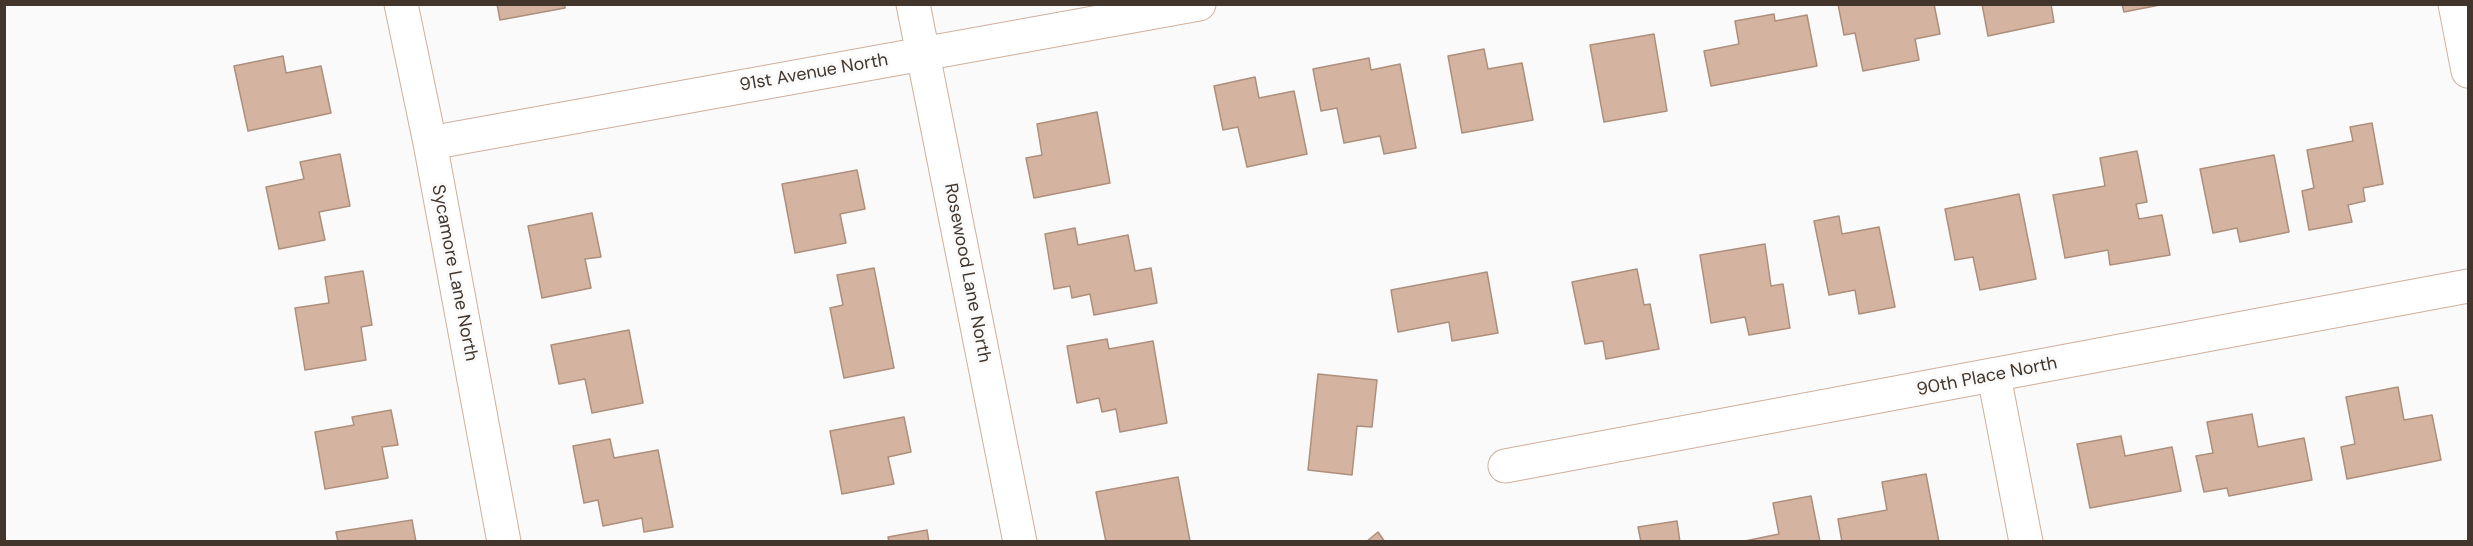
<!DOCTYPE html>
<style>
body{margin:0}
#map{position:relative;width:2473px;height:546px;overflow:hidden;background:#fafafa;font-family:"DM Sans",sans-serif}
canvas{display:block}
.frame{position:absolute;inset:0;border:6px solid #41352c;pointer-events:none}
</style>
<div id="map">
<canvas width="2473" height="546"></canvas>
<div class="frame"></div>
</div>
<script>
const ctx = document.querySelector('canvas').getContext('2d');
ctx.lineJoin = 'round';
function paint(path, color) { ctx.fillStyle = color; ctx.fill(path, 'evenodd'); }
function stroke(path, color, width, dash) { ctx.strokeStyle = color; ctx.lineWidth = width; ctx.lineCap = dash ? 'butt' : 'round'; ctx.setLineDash(dash || []); ctx.stroke(path); }
function label(font, color, halo, rows, align = 'center') {
  ctx.font = font + ' "DM Sans",sans-serif'; ctx.lineWidth = 6; ctx.setLineDash([]); ctx.textBaseline = 'middle'; ctx.strokeStyle = halo; ctx.fillStyle = color; for (const [text, x, y, turn = 0] of rows) {
    ctx.save(); ctx.translate(x, y); ctx.rotate((+turn || 0) * Math.PI / 180); ctx.textAlign = isNaN(turn) ? turn : align; if (halo) ctx.strokeText(text, 0, 0); ctx.fillText(text, 0, 0); ctx.restore();
  }
}
const building = new Path2D(`
 M497,4H565V8L500,20Z
 M1838,4H1934L1940,34L1915,39L1919,60L1863,71L1855,33L1844,35Z
 M1982,4H2051L2054,22L1988,36Z
 M2122,4H2165L2124,12Z
 M1774,14L1775,21L1807,15L1817,66L1711,86L1704,51L1739,44L1735,21Z
 M1654,34L1667,111L1604,122L1590,45Z
 M1484,49L1488,69L1522,63L1533,120L1462,133L1448,56Z
 M283,56L286,73L321,66L331,113L248,131L234,66Z
 M1369,58L1371,70L1400,64L1416,148L1384,154L1380,136L1344,143L1337,108L1321,111L1313,69Z
 M1255,77L1259,98L1294,91L1307,154L1247,167L1238,127L1223,130L1214,86Z
 M1097,112L1110,183L1034,198L1026,158L1042,155L1037,124Z
 M2372,123L2383,184L2363,188L2365,201L2348,205L2352,222L2309,230L2302,191L2314,188L2307,150L2353,141L2350,127Z
 M2137,151L2147,202L2136,204L2139,219L2162,215L2170,255L2110,265L2108,250L2065,258L2053,195L2105,186L2100,158Z
 M340,154L350,206L319,212L325,240L279,249L266,187L304,179L300,162Z
 M2274,155L2289,232L2240,242L2237,228L2213,233L2200,169Z
 M857,170L865,209L840,214L846,243L795,253L782,184Z
 M2019,194L2036,279L1980,290L1973,257L1955,260L1945,209Z
 M592,213L601,257L585,259L591,288L542,298L528,226Z
 M1839,216L1842,234L1879,227L1895,307L1859,314L1855,290L1829,295L1814,221Z
 M1075,228L1078,245L1128,235L1135,271L1151,268L1157,303L1094,315L1090,294L1072,298L1070,286L1054,289L1045,234Z
 M1765,244L1771,286L1783,284L1790,328L1749,335L1745,317L1711,323L1700,255Z
 M874,268L894,368L844,378L830,308L843,305L837,275Z
 M1637,269L1644,305L1650,304L1659,349L1606,359L1603,341L1585,344L1572,282Z
 M363,271L372,325L361,327L366,360L305,370L295,308L329,303L325,277Z
 M1487,272L1498,333L1452,341L1449,322L1398,332L1391,290Z
 M629,330L643,403L592,413L585,379L559,384L551,345Z
 M1107,339L1109,349L1153,341L1167,423L1120,432L1116,409L1102,412L1099,398L1077,403L1067,346Z
 M1318,374L1377,380L1372,427L1357,426L1352,475L1308,470Z
 M2398,387L2404,420L2432,415L2441,460L2347,479L2341,447L2355,444L2346,397Z
 M391,410L398,445L382,447L388,478L325,489L315,432L354,425L352,417Z
 M2252,414L2258,447L2304,438L2312,480L2229,496L2227,488L2204,492L2196,456L2213,453L2207,422Z
 M904,417L911,452L888,457L894,484L842,494L830,431Z
 M2121,436L2125,456L2172,447L2181,491L2090,508L2077,444Z
 M610,439L614,458L658,450L673,527L644,532L642,518L603,526L598,500L584,503L573,446Z
 M1926,474L1939,542H1842L1838,519L1887,510L1882,482Z
 M1178,477L1190,541L1106,542L1096,492Z
 M1811,496L1820,542H1740L1779,534L1773,503Z
 M412,520L416,542H338L336,532Z
 M1677,521L1680,542H1641L1638,527Z
 M927,530L929,542H889L888,537Z
 M1378,532L1385,542H1366Z`);
const minor = new Path2D(`
 M401,4L430,143L504,542
 M913,4L1020,542
 M2455,4L2468,71
 M430,143L1199,4
 M1994,376L2026,542
 M1505,466L2468,286`);
const streetNames = [
 ["91st Avenue North",814,73,-10],
 ["Sycamore Lane North",454,273,79],
 ["Rosewood Lane North",967,273,79],
 ["90th Place North",1987,377,-11]
];
paint(building, '#d4b4a0');
stroke(building, '#ad8f7c', 1.5);
stroke(minor, '#cfb09c', 35);
stroke(minor, '#fff', 33);
label('18px', '#41352c', '#fafafa', streetNames);
</script>
